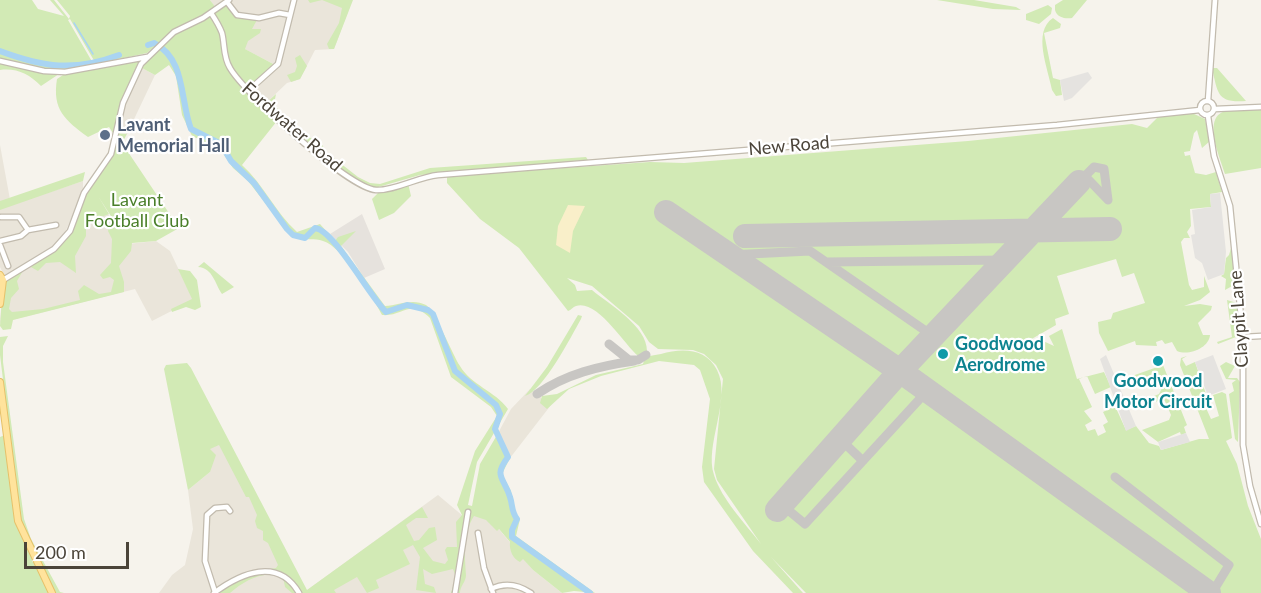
<!DOCTYPE html>
<style>
body{margin:0}
#map{position:relative;width:1261px;height:593px;overflow:hidden;background:#f6f3ec;font-family:Lato,sans-serif}
canvas{display:block}
.scale{position:absolute;left:24px;top:542px;width:105px;height:27px;box-sizing:border-box;border:3px solid #4b4439;border-top:0;padding-left:8px;font-size:18px;line-height:21px;white-space:nowrap;color:#4b4439;-webkit-text-stroke:4px #fff;paint-order:stroke}
</style>
<div id="map">
<canvas width="1261" height="593"></canvas>
<div class="scale">200 m</div>
</div>
<script>
const ctx = document.querySelector('canvas').getContext('2d');
ctx.lineJoin = 'round';
function paint(path, color) { ctx.fillStyle = color; ctx.fill(path, 'evenodd'); }
function stroke(path, color, width, dash) { ctx.strokeStyle = color; ctx.lineWidth = width; ctx.lineCap = dash ? 'butt' : 'round'; ctx.setLineDash(dash || []); ctx.stroke(path); }
function label(font, color, halo, rows, align = 'center') {
  ctx.font = font + ' Lato,sans-serif'; ctx.lineWidth = 4.5; ctx.setLineDash([]); ctx.textBaseline = 'middle'; ctx.strokeStyle = halo; ctx.fillStyle = color; for (const [text, x, y, turn = 0] of rows) {
    ctx.save(); ctx.translate(x, y); ctx.rotate((+turn || 0) * Math.PI / 180); ctx.textAlign = isNaN(turn) ? turn : align; if (halo) ctx.strokeText(text, 0, 0); ctx.fillText(text, 0, 0); ctx.restore();
  }
}
const residential = new Path2D(`
 M210,0H341L351,4L334,49L315,50L300,79L287,83L265,104L251,91L277,66L241,47Z
 M140,67L155,75L127,134L117,133L125,103Z
 M0,145L11,205L83,181V192L62,239L53,248L5,277L0,267Z
 M90,185L127,244L156,241L170,251L193,300L152,321L135,289L0,323L3,284L64,240Z
 M530,389L551,405L510,458L497,435L511,409Z
 M223,443L300,593H159L172,575L185,565L193,529L188,490L210,472V448Z
 M438,495L463,516L487,515L533,570L562,593H303Z`);
const industrial = new Path2D(`
 M362,214L385,269L364,278L348,252L330,234Z`);
const green = new Path2D(`
 M0,0H32L38,9L64,16L50,0H54L69,19L70,16L57,0H210L216,8L173,30L147,53L96,64L70,19L68,20L94,65L65,70L41,86C29,74 17,68 0,70Z
 M308,0H353L334,49H329L327,44L339,23L342,8L322,0L310,3Z
 M937,0H974L1016,7L1021,10L993,9Z
 M1063,0H1087L1072,18C1066,19 1057,18 1055,10V5Z
 M227,3L234,13L258,18L252,29H261L260,33L248,41L245,49L277,66L251,91L277,121L242,165C264,185 275,212 297,232L320,224L335,241L338,237L356,231L341,246L385,306C399,305 413,298 426,305C435,310 452,354 460,366C471,385 495,391 508,409L477,462L468,505L472,506L480,464L497,435L510,458L502,474L511,491L514,512L520,519L516,536L595,593L574,591L562,593L533,570L523,559L520,562C513,559 509,550 510,542L499,529L497,531L486,520L474,516C462,535 465,554 466,575C466,582 460,586 460,593H451L456,577L453,569L432,574L423,569L425,584L434,587L436,593L416,590L420,557L413,545L403,550L410,564L376,580L379,588L367,593L357,577L334,590L336,593H292L285,587L283,577C265,569 243,581 230,593H217L246,573L276,568L278,565L268,543L263,540V531L257,528L255,521L257,515L249,497H246L219,445L210,449L216,455L210,472L188,490L164,369L166,365L187,363L191,368L307,590L422,507L428,518H416L406,525L414,541L419,540L429,528L435,527L437,540L423,548L433,561L445,564L448,560L445,550L447,547H457L456,522L462,515L457,505L475,451L497,416L491,407L451,377L430,318C409,298 403,317 382,315C372,296 343,247 323,241C312,237 303,242 291,236L248,181L233,168L220,149L192,136L182,115L176,76L169,65L155,75L140,67L175,33Z
 M1048,5L1052,8L1051,14L1039,24L1026,20V14Z
 M1053,18L1061,24L1060,28L1044,33L1053,78L1060,80L1062,95L1056,96L1052,90C1048,68 1032,32 1053,18Z
 M300,55L307,66L300,79L291,82L287,75L295,72L297,66L295,58Z
 M139,61L129,83L113,133L109,127L88,137C65,120 52,110 57,79L66,73Z
 M1212,68H1217L1246,101C1217,103 1218,94 1212,68Z
 M276,94L274,104C286,119 301,137 320,141L326,152L358,177L370,183L380,184L430,168L586,157L588,160L420,175L375,188L359,182L318,151L265,104Z
 M1261,110V168L1225,174C1222,162 1202,120 1223,112C1233,108 1250,110 1261,110Z
 M1192,113L1205,119L1210,141L1202,148L1197,130L1194,133L1190,151L1184,152L1185,156L1190,155L1195,173L1206,175L1216,172L1222,192L1210,194L1211,207L1190,209L1191,226L1187,232L1190,238H1184L1181,242L1189,285L1192,290L1204,287V276L1210,292L1200,300L1184,306L1200,304L1212,306L1211,310L1198,323L1203,335H1210C1209,348 1189,356 1177,351L1172,342L1165,344L1162,340L1156,342L1157,346L1136,345L1135,341L1108,351L1099,333L1098,322L1111,319L1113,313L1145,303L1134,273L1122,277L1116,259L1057,276L1069,314L1055,319L1056,325L1023,344L1025,348L1041,340L1054,346L1049,336L1062,329L1077,379L1104,372L1111,387L1095,394L1087,376L1079,379L1092,407L1084,411L1092,421L1085,425L1088,431L1095,429L1098,436L1106,432L1103,425L1108,422L1103,412L1115,406L1126,430L1136,426L1149,443L1159,446L1161,450L1199,439H1209L1180,365L1181,358L1187,356L1182,359L1186,366L1195,362L1206,394L1201,397L1211,419L1219,416L1213,395L1222,392L1226,394L1232,438L1226,441L1237,464L1248,506L1261,539V593H806L771,557L803,593H793L753,551L704,482L702,467L710,399L700,370L694,365L659,361L601,376L569,389L547,409L540,403L542,396L557,394L596,375L643,364C646,354 653,356 661,354C682,348 706,348 717,370C732,399 704,445 714,475C722,500 745,523 761,544L717,480L714,469L723,379L716,365L704,354L693,350L658,349L649,342L639,326L592,286L567,278L575,285L577,291L592,290C610,305 647,326 647,351L638,356C624,344 597,299 576,306C573,307 571,310 568,311L519,248L480,219L447,183V176L650,162L684,163L968,141L1132,124L1147,128L1158,117Z
 M117,133L127,134L122,143L179,228L156,241L132,243L131,251L119,266L124,282V292L13,320L11,329L3,330L0,326L3,284L24,269L17,281L19,289L11,298L9,309L12,312L43,309L80,300L78,291L84,285L99,294L111,292L114,280L110,277L103,279L100,275L111,263L112,239L108,231L111,221L116,224L98,196L109,214L91,221L86,227V236L75,256L76,273L60,262L46,263L38,271L29,266L64,240L90,185L109,160Z
 M85,172L83,181L0,210V201L3,200Z
 M408,183L411,196L394,213L379,220L372,199L378,193Z
 M1232,245L1234,285L1225,290L1226,279L1221,276L1224,274L1226,258L1229,255Z
 M204,262L234,287L222,294C215,284 213,268 198,267Z
 M178,269L190,271L197,280L201,307L195,310L186,307L172,312L171,309L192,299Z
 M1227,300L1237,303L1241,335L1218,344L1217,342L1232,337Z
 M578,315L582,316L581,319C571,337 543,391 525,396L547,367Z
 M8,336L3,346V362L24,519L31,539L60,592L64,593H54L20,519L0,355V337Z
 M1226,362L1235,366L1228,378H1237L1240,382L1238,442L1235,439L1229,394L1234,391L1232,383L1236,380L1226,379L1220,366Z
 M1163,365L1187,425L1184,427L1186,433L1181,435L1180,432L1158,442L1142,430L1169,420L1171,415L1165,401L1161,400L1144,406L1142,401L1159,394L1161,390L1156,377L1152,375L1134,382L1132,376Z
 M5,435L12,500L19,531L50,593H0V437Z`);
const sand = new Path2D(`
 M568,205L585,206L573,231L570,253L556,245L558,226Z`);
const parking = new Path2D(`
 M1088,72L1092,78L1072,98L1064,101L1060,80Z
 M1220,193L1226,252L1224,274L1208,280L1202,263L1195,258L1191,235L1195,234L1192,210L1211,207L1210,194Z
 M1106,355L1136,426L1126,431L1100,359Z
 M1213,355L1226,389L1208,396L1195,362Z
 M1186,433L1190,442L1161,450L1158,442Z`);
const stream = new Path2D(`
 M74,23L93,54`);
const river = new Path2D(`
 M148,45L154,43C186,59 180,101 191,129L221,144L231,161L254,183L287,229L293,235L305,238L315,228C334,230 370,297 386,312L407,305L428,310L433,314L455,371L496,405L500,414L495,429L508,457C493,477 504,477 510,497C513,506 511,511 517,519L512,530V537L590,593
 M0,51C43,67 74,72 119,55`);
const taxiway = new Path2D(`
 M1085,176L1108,200
 M1079,182L1094,167L1104,169L1108,200
 M729,255L810,251L933,336
 M827,262L1006,260
 M609,344L629,360H638L646,355
 M537,394C566,374 599,366 634,361
 M840,439L863,461
 M1115,477L1229,565L1212,593
 M782,505L805,524L927,391`);
const runway = new Path2D(`
 M666,212L900,371L1209,593
 M745,236L1110,229
 M777,510L900,371L1079,182`);
const minor = new Path2D(`
 M227,2L237,15L259,18L279,13L290,15
 M211,13C215,19 219,25 222,33C225,45 223,57 230,68C245,94 348,188 376,190C394,191 418,177 438,175L1057,125L1200,110
 M0,61L44,71L65,72L147,57
 M249,90L278,64L294,0
 M1200 108a7 7 0 1 1 14 0a7 7 0 1 1-14 0Z
 M1208,101L1215,0
 M1215,109L1261,107
 M1208,116L1214,156L1230,206L1243,337V445L1250,486L1261,524
 M28,230L56,225
 M0,241L21,236L28,230L19,217H1
 M0,245L8,266
 M3,280L54,249L70,231L84,193L111,154L123,103L141,64L174,32L203,18L229,0
 M1243,337L1261,336
 M478,533L484,568L493,593
 M491,589C505,582 519,585 531,593
 M215,592L205,561L207,515L215,508L227,507L230,511
 M214,593C241,573 278,557 299,593
 M455,593L468,512`);
const major = new Path2D(`
 M0,275L3,280L0,304
 M0,382L18,521L52,593`);
const markers = [
 [105,135,6,"#5c6f8a"],
 [943,354,6,"#0f9aa8"],
 [1158,361,6,"#0f9aa8"]
];
const serviceNames = [
 ["Lavant",117,125],
 ["Memorial Hall",117,146]
];
const streetNames = [
 ["Fordwater Road",292,127,41],
 ["New Road",789,146,-5],
 ["Claypit Lane",1239,319,-94]
];
const parkNames = [
 ["Lavant",137,200],
 ["Football Club",137,221]
];
const cultureNames = [
 ["Goodwood",955,344],
 ["Aerodrome",955,365],
 ["Goodwood",1158,381,"center"],
 ["Motor Circuit",1158,402,"center"]
];
paint(residential, '#eae5da');
paint(industrial, '#e6e2dd');
paint(green, '#d2eab5');
paint(sand, '#f9efc9');
paint(parking, '#e5e3e0');
stroke(stream, '#a9d4f2', 1.5);
stroke(river, '#a9d4f2', 6);
stroke(taxiway, '#c8c6c3', 9);
stroke(runway, '#c8c6c3', 24);
stroke(minor, '#c2bbae', 7);
stroke(major, '#e6c16a', 8);
stroke(minor, '#fff', 4.5);
stroke(major, '#ffe39c', 6);
for (const [x, y, r, color] of markers) { const dot = new Path2D(); dot.arc(x, y, r, 0, 2 * Math.PI); ctx.fillStyle = color; ctx.fill(dot); stroke(dot, '#fff', 2); }
label('bold 18px', '#4e5e75', '#fff', serviceNames, 'left');
label('18px', '#4b4439', '#fff', streetNames);
label('18px', '#4a7f2a', '#fff', parkNames);
label('bold 18px', '#0d838f', '#fff', cultureNames, 'left');
</script>
